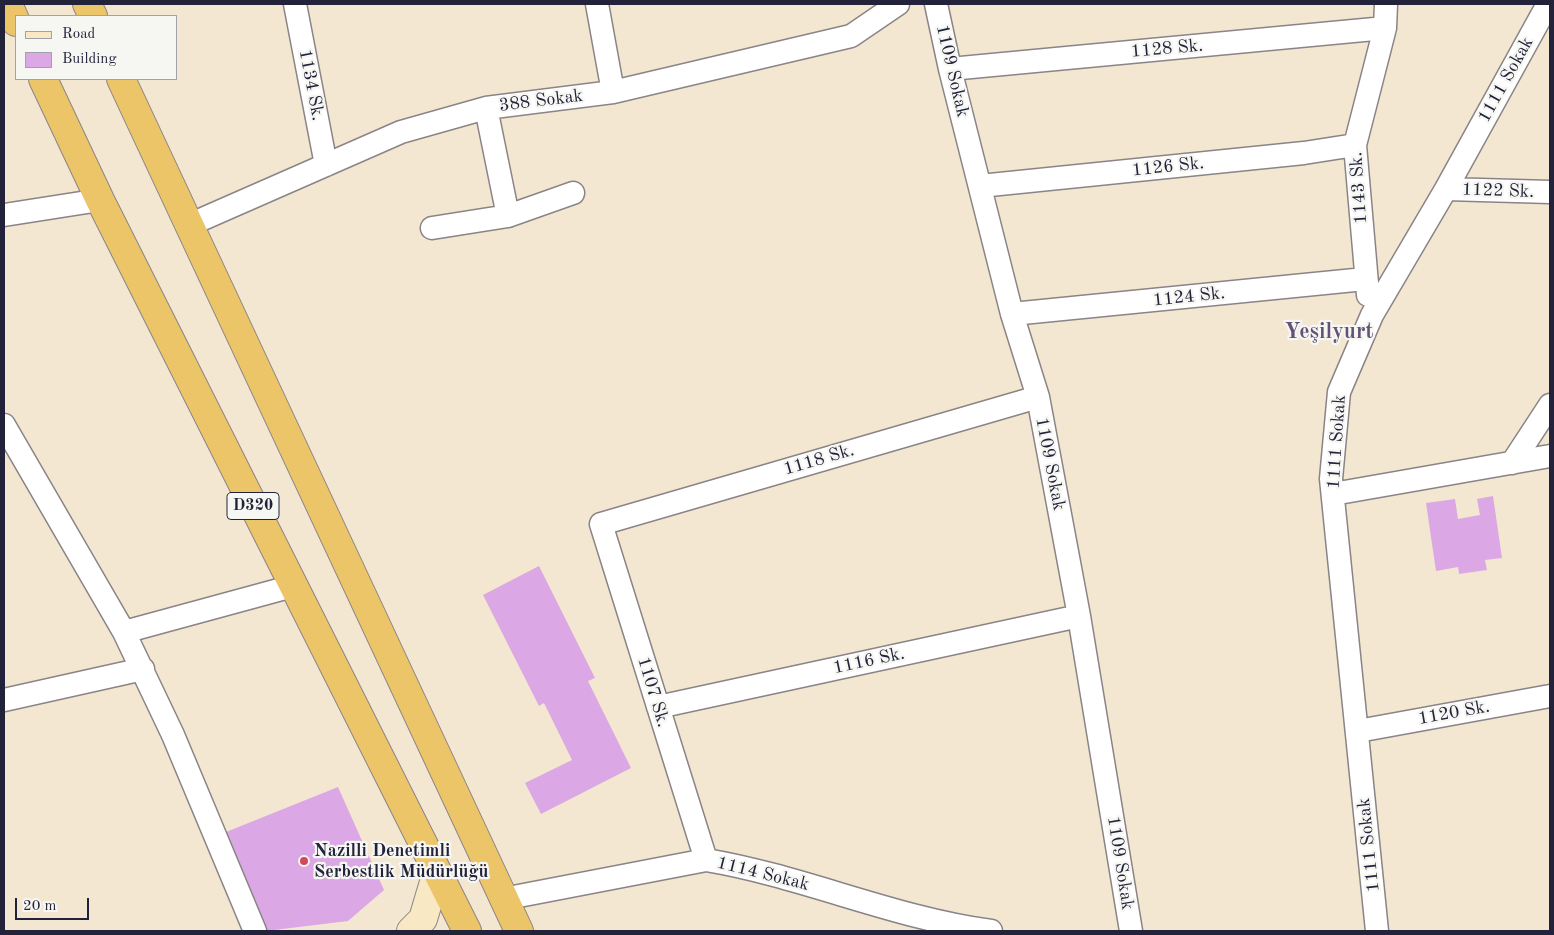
<!DOCTYPE html>
<meta charset="utf-8">
<style>
body{margin:0}
#map{position:relative;width:1554px;height:935px;overflow:hidden;background:#f3e7d2;font-family:"Old Standard TT",serif}
canvas{display:block}
.frame{position:absolute;inset:0;border:5px solid #22223b;pointer-events:none}
.legend{position:absolute;left:15px;top:15px;width:162px;height:65px;box-sizing:border-box;background:#f6f6f2;border:1px solid #a1a1a9;margin:0;padding:6px 9px;list-style:none;font-size:15px;color:#22223b}
.legend li{display:flex;align-items:center;gap:10px;height:25px}
.legend b{width:25px;border:1px solid #a1a1a9}
.scale{position:absolute;left:15px;top:898px;width:74px;height:22px;box-sizing:border-box;border:2px solid #22223b;border-top:0;padding-left:6px;font-size:15px;line-height:18px;white-space:nowrap;color:#22223b;-webkit-text-stroke:4px #f6f6f2;paint-order:stroke}
</style>
<div id="map">
<canvas width="1554" height="935"></canvas>
<div class="frame"></div>
<ul class="legend">
<li><b style="height:6px;background:#f8e8c3"></b>Road</li>
<li><b style="height:14px;background:#dba8e5"></b>Building</li>
</ul>
<div class="scale">20 m</div>
</div>
<script>
const ctx = document.querySelector('canvas').getContext('2d');
ctx.lineJoin = 'round';
function paint(path, color) { ctx.fillStyle = color; ctx.fill(path, 'evenodd'); }
function stroke(path, color, width, dash) { ctx.strokeStyle = color; ctx.lineWidth = width; ctx.lineCap = dash ? 'butt' : 'round'; ctx.setLineDash(dash || []); ctx.stroke(path); }
function label(font, color, halo, rows, align = 'center') {
  ctx.font = font + ' "Old Standard TT",serif'; ctx.lineWidth = 4.5; ctx.setLineDash([]); ctx.textBaseline = 'middle'; ctx.strokeStyle = halo; ctx.fillStyle = color; for (const [text, x, y, turn = 0] of rows) {
    ctx.save(); ctx.translate(x, y); ctx.rotate((+turn || 0) * Math.PI / 180); ctx.textAlign = isNaN(turn) ? turn : align; if (halo) ctx.strokeText(text, 0, 0); ctx.fillText(text, 0, 0); ctx.restore();
  }
}
const building = new Path2D(`
 M1493,496L1502,558L1485,560L1487,570L1459,574L1458,567L1436,571L1426,503L1455,499L1458,519L1480,515L1477,499Z
 M539,566L595,678L588,681L631,768L541,814L525,783L572,760L544,703L539,706L483,595Z
 M338,787L384,890L348,921L266,931L226,832Z`);
const minor = new Path2D(`
 M295,4L326,165
 M597,4L613,92
 M936,4L950,69L1012,314L1038,397L1079,616L1131,931
 M950,69L1385,28
 M486,108L508,216
 M980,186L1304,153L1355,145
 M1446,189L1550,192
 M4,215L100,200
 M189,225L401,132L486,108L613,92L851,36L898,4
 M432,228L508,216L573,193
 M1368,295L1355,145L1385,28L1386,4
 M1012,314L1365,279
 M4,425L124,632L173,735L255,931
 M1512,463L1550,405
 M1333,494L1550,456
 M124,632L293,586
 M4,700L143,669
 M658,707L1079,616
 M1358,731L1550,696
 M706,860L601,524L1038,397
 M503,899L706,860C802,876 894,918 991,931
 M1377,931L1331,479L1339,392L1372,315L1446,189L1548,4`);
const secondary = new Path2D(`
 M411,931L423,919L437,872`);
const trunk = new Path2D(`
 M8,4L16,22
 M87,4L93,16
 M43,79L100,200L467,931
 M121,79L519,931`);
const markers = [
 [304,861,5,"#d1495b"]
];
const shields = [
 [253,506,52]
];
const shieldNames = [
 ["D320",253,506]
];
const streetNames = [
 ["1128 Sk.",1167,49,-5],
 ["1109 Sokak",952,71,77],
 ["1111 Sokak",1506,80,-61],
 ["1134 Sk.",311,85,79],
 ["388 Sokak",541,101,-7],
 ["1126 Sk.",1168,167,-6],
 ["1143 Sk.",1359,188,-94],
 ["1122 Sk.",1498,191,2],
 ["1124 Sk.",1189,297,-6],
 ["1111 Sokak",1337,442,-86],
 ["1118 Sk.",819,460,-16],
 ["1109 Sokak",1050,464,79],
 ["1116 Sk.",869,661,-12],
 ["1107 Sk.",653,692,73],
 ["1120 Sk.",1454,713,-10],
 ["1111 Sokak",1369,845,-96],
 ["1109 Sokak",1120,863,81],
 ["1114 Sokak",763,874,14]
];
const poiNames = [
 ["Nazilli Denetimli",314,851],
 ["Serbestlik Müdürlüğü",314,872]
];
const districtNames = [
 ["Yeşilyurt",1329,332]
];
paint(building, '#dba8e5');
stroke(minor, '#8a8486', 25);
stroke(secondary, '#8a8486', 30);
stroke(trunk, '#8a8486', 30);
stroke(minor, '#fff', 22);
stroke(secondary, '#f8e8c3', 28);
stroke(trunk, '#edc569', 28);
for (const [x, y, r, color] of markers) { const dot = new Path2D(); dot.arc(x, y, r, 0, 2 * Math.PI); ctx.fillStyle = color; ctx.fill(dot); stroke(dot, '#f6f6f2', 2); }
for (const [x, y, w] of shields) { const box = new Path2D(); box.roundRect(x - w / 2, y - 13.5, w, 27, 4); ctx.fillStyle = '#f6f6f2'; ctx.fill(box); stroke(box, '#22223b', 1); }
label('bold 16px', '#22223b', null, shieldNames);
label('18px', '#22223b', '#f6f6f2', streetNames);
label('bold 18px', '#22223b', '#f6f6f2', poiNames, 'left');
label('bold 22px', '#635176', '#f6f6f2', districtNames);
</script>
